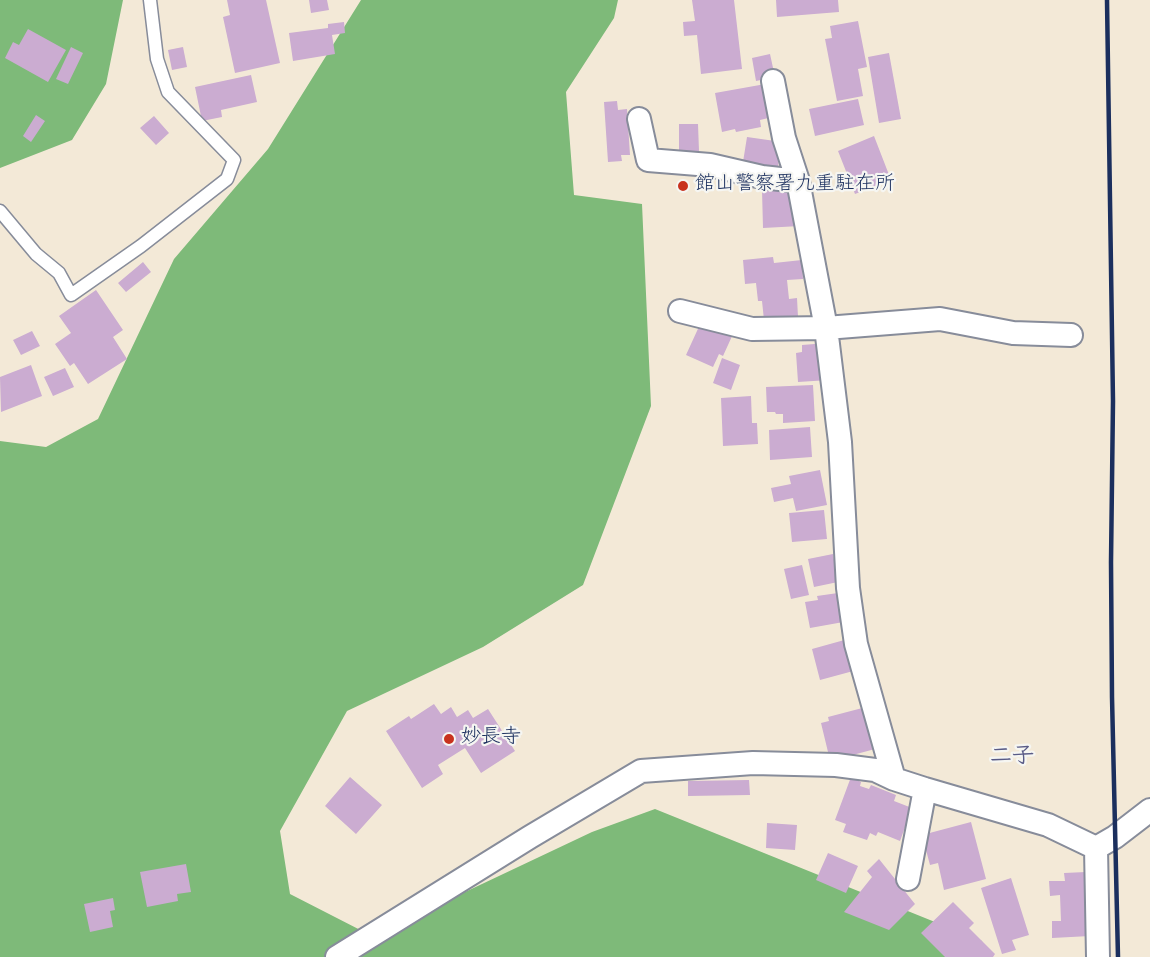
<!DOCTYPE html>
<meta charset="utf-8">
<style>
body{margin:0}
canvas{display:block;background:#f3e9d7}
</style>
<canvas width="1150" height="957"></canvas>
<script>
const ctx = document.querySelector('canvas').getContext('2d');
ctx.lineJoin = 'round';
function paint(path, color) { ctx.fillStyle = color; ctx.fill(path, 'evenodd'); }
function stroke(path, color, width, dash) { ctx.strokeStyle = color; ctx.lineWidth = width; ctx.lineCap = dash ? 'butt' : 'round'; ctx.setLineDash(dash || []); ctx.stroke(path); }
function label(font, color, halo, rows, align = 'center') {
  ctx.font = font + ' "Indie Flower","Klee One",sans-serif'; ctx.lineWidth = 4.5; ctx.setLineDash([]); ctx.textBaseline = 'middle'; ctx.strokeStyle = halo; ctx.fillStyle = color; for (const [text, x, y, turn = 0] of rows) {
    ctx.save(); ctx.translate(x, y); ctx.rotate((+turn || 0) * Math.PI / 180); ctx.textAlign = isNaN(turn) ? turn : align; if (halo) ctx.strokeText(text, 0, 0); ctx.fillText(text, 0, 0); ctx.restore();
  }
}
const forest = new Path2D(`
 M0,0H123L106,84L72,140L0,168Z
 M361,0H618L614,18L566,92L574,195L642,204L651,406L583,585L483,647L347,711L280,831L290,894L372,936L592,832L655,809L982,941L985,957H0V441L46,447L98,419L174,259L268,149Z`);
const building = new Path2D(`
 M227,0H266L280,63L235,73L223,17L230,15Z
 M309,0H327L329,10L311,13Z
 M692,0H734L742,69L701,74L697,35L684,36L683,22L695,21Z
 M776,0H838L839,12L777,17Z
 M858,21L867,67L858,69L863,96L837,101L825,39L832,38L830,26Z
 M344,22L345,33L332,35L335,54L293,61L289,33L328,28V24Z
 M28,29L66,50L48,82L5,58L13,42L19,45Z
 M71,47L83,53L68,84L56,79Z
 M183,47L187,67L172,70L168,50Z
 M889,53L901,119L879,123L868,57Z
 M770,54L775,77L756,81L752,58Z
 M251,75L257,102L221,110L222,117L202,121L195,87Z
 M771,83L777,116L760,120L761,127L736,132L735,129L722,132L715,93Z
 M858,99L864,125L815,136L809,109Z
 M617,101L618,110L627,109L630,155H621L622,161L608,162L604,102Z
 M36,115L45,121L31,142L23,136Z
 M154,116L169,133L156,145L140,128Z
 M679,124H698L699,151L679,152Z
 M874,136L891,180L855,194L838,151Z
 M747,137L782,142L778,167L743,162Z
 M798,189L800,226L763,228L762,190Z
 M773,257L774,263L802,260L803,279L787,280L789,299L797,298L798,317L764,320L762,301H758L756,283L745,284L743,260Z
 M143,262L151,272L126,292L118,283Z
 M96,290L123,330L113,337L127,359L88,384L74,363L70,366L55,344L71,333L59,316Z
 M702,320L733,334L723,356L719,354L713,367L686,355Z
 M32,331L40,346L21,355L13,340Z
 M827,343L829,380L798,382L796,353L802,352V345Z
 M722,358L740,365L731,390L713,383Z
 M31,365L42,396L1,412L0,377Z
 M65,368L74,387L53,396L44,377Z
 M813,385L815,421L783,423V414H776L775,412H767L766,387Z
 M751,396L752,423H757L758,444L723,446L721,398Z
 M810,427L812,457L770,460L769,430Z
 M820,470L827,505L796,511L793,498L774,502L771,488L791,484L789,476Z
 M824,510L827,539L792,542L789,513Z
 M833,554L838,582L814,587L808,559Z
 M802,565L809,595L791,599L784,569Z
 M838,593L849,621L810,628L805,602L818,600L817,596Z
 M848,639L857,670L820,680L812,649Z
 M434,704L441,714L451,707L457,717L468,710L473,718L488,709L515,751L481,773L465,748L438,765L443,774L422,788L386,731L409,716L411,719Z
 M870,706L875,749L849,756L828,752L821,723L829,721L828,717Z
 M350,777L382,805L356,834L325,806Z
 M851,777L861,782L860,786L869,789L871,785L896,795L894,801L912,808L900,841L878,832L876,836L870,833L867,840L843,832L846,824L835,820Z
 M749,780L750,795L688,796V781Z
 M971,822L986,879L944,890L938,863L930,865L922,835Z
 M767,823L797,825L795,850L766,848Z
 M828,853L858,866L846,893L816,880Z
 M879,859L915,904L889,930L844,912L872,877L867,871Z
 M186,864L191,892L177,894L178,901L147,907L140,872Z
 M1086,872L1090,936L1052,938V921H1061L1060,895L1050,896L1049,881H1065L1064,873Z
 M1011,878L1029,935L1012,940L1016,950L1002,954L981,888Z
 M113,898L115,910L110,911L113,927L90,932L84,904Z
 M953,902L974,923L969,928L995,954L993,957H945L921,933Z`);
const lane = new Path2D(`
 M0,211L36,254L59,273L71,295L141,246L227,179L234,160L168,92L157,59L150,0`);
const street = new Path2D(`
 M773,81L784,138L798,181L826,328L840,442L848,588L856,644L894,779
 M639,119L648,160L710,165L762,177L798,181
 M680,311L752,329L826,328L940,319L1013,333L1071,335
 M1096,848L1098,957
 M1096,848L1115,837L1150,810
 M908,879L925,789
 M337,957L530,837L641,771L753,763L836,765L875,770L894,779L925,789L1048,825L1096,848`);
const rail = new Path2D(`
 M1107,0L1113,401L1111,562L1112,697L1118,957`);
const markers = [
 [683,186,6,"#c8321e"],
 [449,739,6,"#c8321e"]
];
const poiNames = [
 ["館山警察署九重駐在所",695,186],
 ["妙長寺",461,739]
];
const quarterNames = [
 ["二子",1012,758]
];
paint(forest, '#7eba79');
paint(building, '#cbacd1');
stroke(lane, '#878c9a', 15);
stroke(street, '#878c9a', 26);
stroke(lane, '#fff', 12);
stroke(street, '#fff', 22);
stroke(rail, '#1b2f5e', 4.5);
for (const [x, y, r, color] of markers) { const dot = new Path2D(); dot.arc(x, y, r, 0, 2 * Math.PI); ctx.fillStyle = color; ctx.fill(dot); stroke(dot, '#f6f6f2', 2); }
label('20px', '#1b2f5e', '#f6f6f2', poiNames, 'left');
label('bold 22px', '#595b86', '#f6f6f2', quarterNames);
</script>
